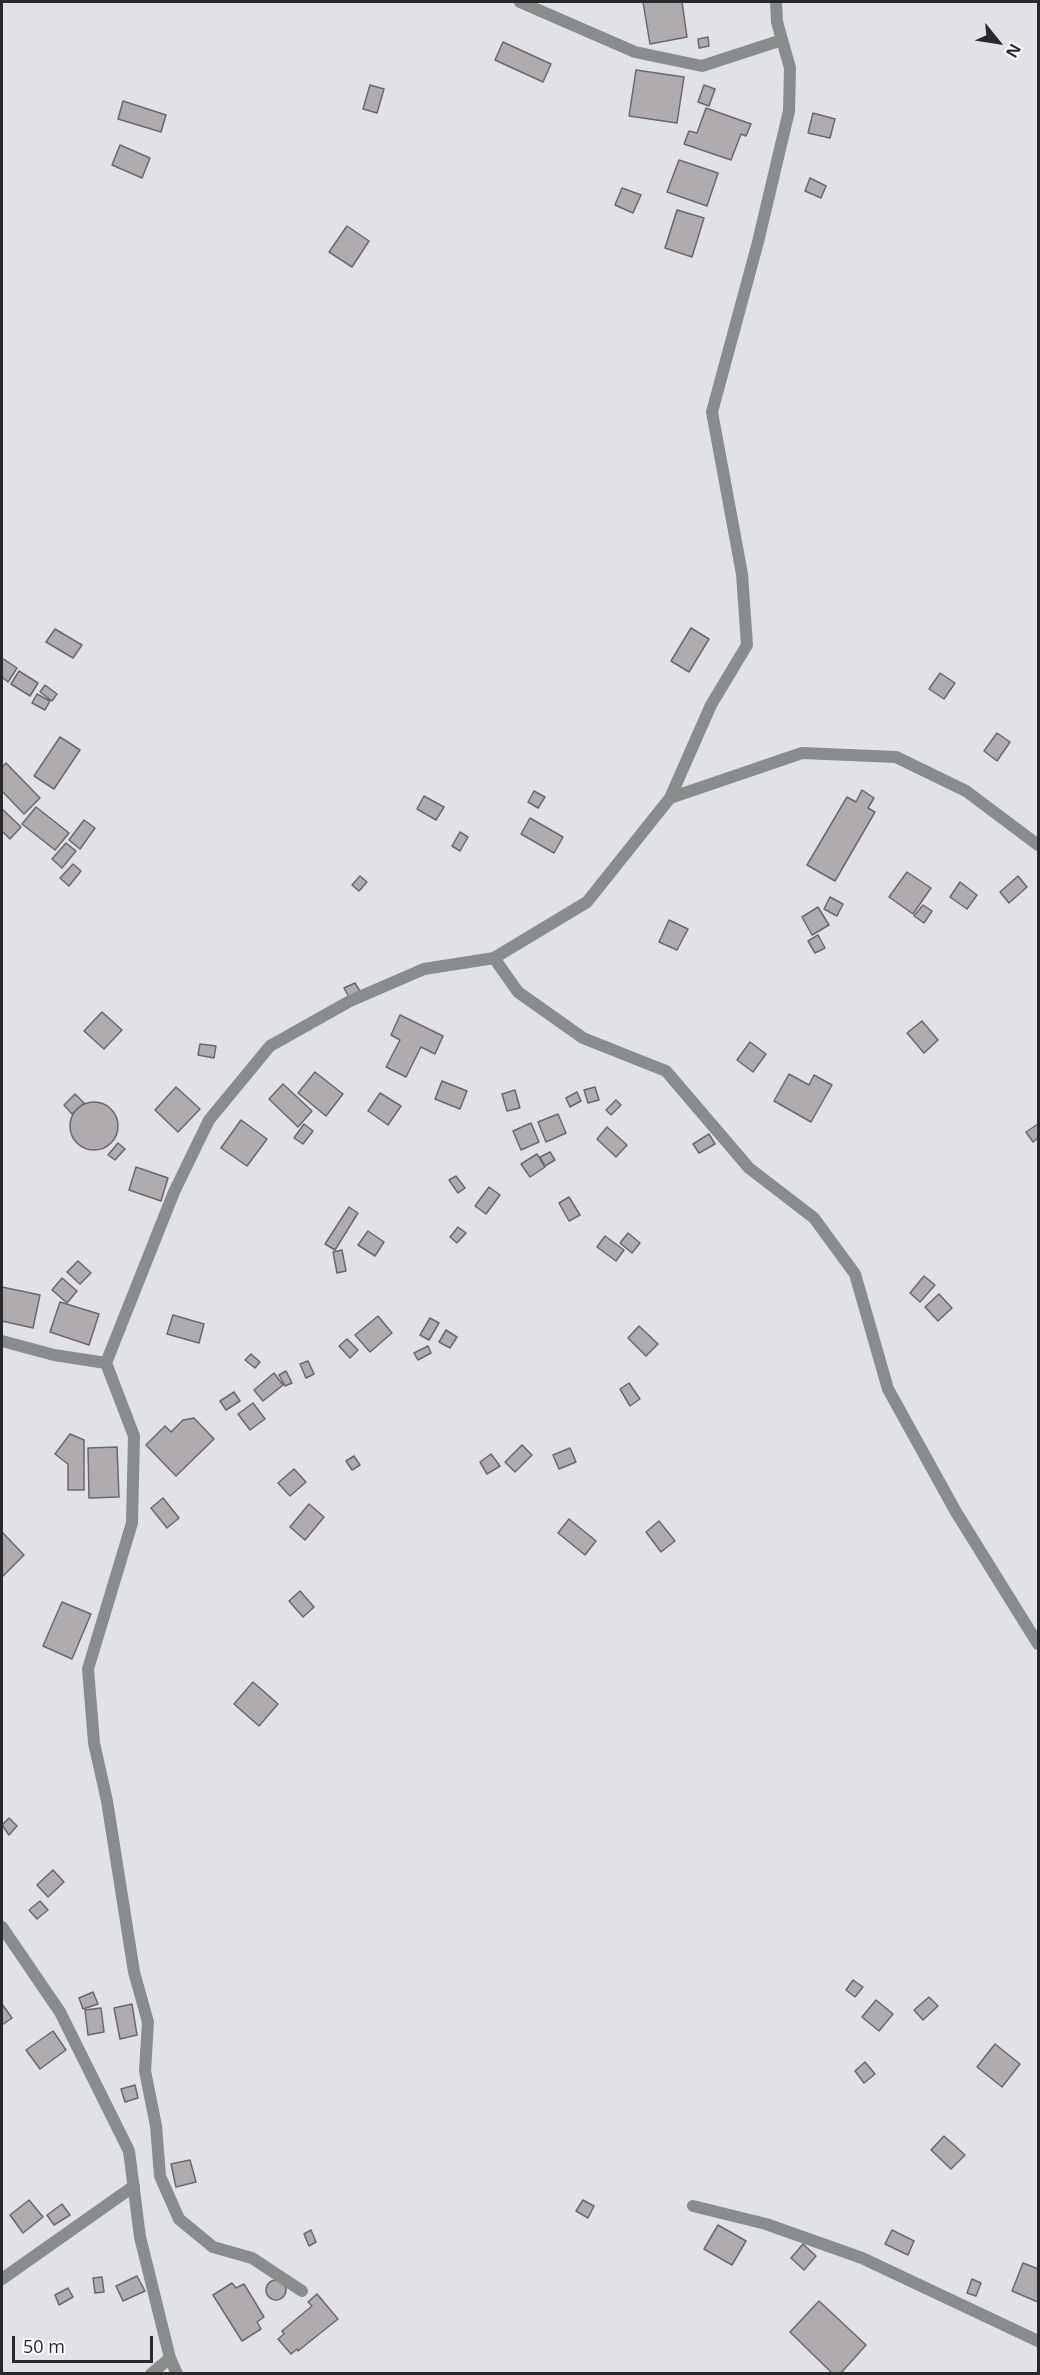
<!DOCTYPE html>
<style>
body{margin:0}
#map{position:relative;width:1040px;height:2375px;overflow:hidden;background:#e0e2e8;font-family:"Open Sans",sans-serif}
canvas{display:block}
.frame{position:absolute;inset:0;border:3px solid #28292b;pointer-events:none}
.north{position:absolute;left:968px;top:12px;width:60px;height:60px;-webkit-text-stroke:4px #fff;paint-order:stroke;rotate:120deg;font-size:16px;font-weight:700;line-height:24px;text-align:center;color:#28292b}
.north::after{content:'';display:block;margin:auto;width:21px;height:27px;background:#28292b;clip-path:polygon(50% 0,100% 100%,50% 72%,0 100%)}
.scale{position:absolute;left:12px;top:2336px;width:141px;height:27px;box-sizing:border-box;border:3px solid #28292b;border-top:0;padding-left:8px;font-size:18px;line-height:21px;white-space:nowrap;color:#28292b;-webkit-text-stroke:4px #fff;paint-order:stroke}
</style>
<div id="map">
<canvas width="1040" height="2375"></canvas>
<div class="frame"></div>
<div class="north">N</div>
<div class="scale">50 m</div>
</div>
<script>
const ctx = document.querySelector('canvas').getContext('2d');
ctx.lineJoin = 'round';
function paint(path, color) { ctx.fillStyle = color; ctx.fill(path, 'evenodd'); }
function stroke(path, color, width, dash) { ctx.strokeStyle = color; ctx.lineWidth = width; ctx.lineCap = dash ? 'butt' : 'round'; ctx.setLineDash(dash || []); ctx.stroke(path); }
const building = new Path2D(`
 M643,2H682L687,37L650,44Z
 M708,37L709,46L699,48L698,39Z
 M503,42L551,64L543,82L495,60Z
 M636,70L684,77L677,123L629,116Z
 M370,85L384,89L377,113L363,109Z
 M704,85L715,89L709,106L698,102Z
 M123,101L166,115L161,132L118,119Z
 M706,108L751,124L746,136L741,134L731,160L684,144L689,131L697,133Z
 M813,113L835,119L830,138L808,133Z
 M120,145L150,158L142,178L112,165Z
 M679,160L718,173L707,206L667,192Z
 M810,178L826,186L821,198L805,191Z
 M622,188L641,195L633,213L615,205Z
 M677,210L704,218L692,257L665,248Z
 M347,226L369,241L352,267L329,252Z
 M691,628L709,639L689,672L671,661Z
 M55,629L82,645L73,658L46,642Z
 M2,658L17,668L8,682L2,677Z
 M19,671L38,683L30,696L11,684Z
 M940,673L955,683L944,699L929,689Z
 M45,685L57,694L52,701L40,692Z
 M37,694L50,701L45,710L32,703Z
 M997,733L1010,742L997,761L984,751Z
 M60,737L80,750L54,789L34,776Z
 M6,763L40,798L24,814L2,791V767Z
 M862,790L874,798L868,808L875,812L835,881L807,865L847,797L856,802Z
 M534,791L545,797L538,808L528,802Z
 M424,796L444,807L436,820L417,809Z
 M36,807L69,833L55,850L22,824Z
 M2,809L21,827L10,839L2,831Z
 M530,818L563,837L554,853L521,834Z
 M84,820L95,828L80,849L69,840Z
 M460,832L468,837L460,851L452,846Z
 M66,843L76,851L62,868L52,859Z
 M73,864L81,871L69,886L60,878Z
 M907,872L931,888L913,914L889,897Z
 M360,876L367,882L359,891L352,885Z
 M1018,876L1027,887L1009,903L1000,892Z
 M960,882L977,895L967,909L950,897Z
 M830,897L843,904L837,916L824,909Z
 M923,905L932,911L924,923L914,916Z
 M818,907L829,925L812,935L802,917Z
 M669,920L688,929L677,950L659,942Z
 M818,935L825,948L815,953L808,941Z
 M355,983L361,993L350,999L344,988Z
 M102,1012L122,1030L104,1049L84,1031Z
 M400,1015L443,1036L435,1054L421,1047L406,1077L386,1067L400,1040L391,1035Z
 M922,1021L938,1040L924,1053L907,1033Z
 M750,1042L766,1054L753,1072L737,1060Z
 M200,1044L216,1046L214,1058L198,1055Z
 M315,1072L343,1094L326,1116L298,1093Z
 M789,1074L809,1085L814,1075L832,1085L811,1122L774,1101Z
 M442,1081L467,1091L460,1109L435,1099Z
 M283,1084L312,1111L298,1127L269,1099Z
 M176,1087L200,1109L178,1132L155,1110Z
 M595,1087L599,1100L588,1103L584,1090Z
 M515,1090L520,1108L507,1111L502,1094Z
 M577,1092L581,1101L570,1107L566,1098Z
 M380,1093L401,1106L388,1125L368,1111Z
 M75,1094L84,1103L72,1114L64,1105Z
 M616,1100L621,1105L611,1115L606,1110Z
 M70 1126a24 24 0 1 1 48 0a24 24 0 1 1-48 0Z
 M558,1114L566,1133L546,1142L538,1122Z
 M241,1120L267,1139L247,1166L221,1148Z
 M531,1123L539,1142L521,1150L513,1131Z
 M304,1124L313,1131L303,1144L294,1138Z
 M1038,1124V1138L1033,1142L1026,1132Z
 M607,1127L627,1145L616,1157L597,1139Z
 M709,1134L715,1144L699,1153L693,1144Z
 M118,1143L125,1149L115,1160L108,1155Z
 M550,1152L555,1160L545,1166L540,1157Z
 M537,1154L545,1167L530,1177L521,1164Z
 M136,1167L168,1178L161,1201L129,1190Z
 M456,1176L465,1188L458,1193L449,1180Z
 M489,1187L500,1195L486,1214L475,1206Z
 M569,1197L580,1215L569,1221L559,1203Z
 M349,1207L358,1213L335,1250L325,1244Z
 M458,1227L466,1233L457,1243L450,1237Z
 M368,1231L384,1242L375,1256L358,1245Z
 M628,1233L640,1243L632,1253L620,1243Z
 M605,1236L624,1250L616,1261L597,1247Z
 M342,1250L346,1271L337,1273L333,1252Z
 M78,1261L91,1273L80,1284L67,1272Z
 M924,1276L935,1285L920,1302L910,1293Z
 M62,1278L77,1291L67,1303L52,1290Z
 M2,1287L40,1295L33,1328L2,1321Z
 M939,1294L952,1308L938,1321L925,1307Z
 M60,1302L99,1314L89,1345L50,1332Z
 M173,1315L204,1324L199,1343L167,1334Z
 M378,1316L392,1333L370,1352L355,1335Z
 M430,1318L439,1323L429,1340L420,1335Z
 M639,1326L658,1344L646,1356L628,1338Z
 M446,1330L457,1337L450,1348L439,1342Z
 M347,1339L358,1350L350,1358L339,1346Z
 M428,1346L431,1353L418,1360L414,1353Z
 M251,1354L260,1362L255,1368L245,1360Z
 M308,1361L314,1374L306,1378L300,1364Z
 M286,1371L292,1383L285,1386L279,1375Z
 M274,1373L283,1385L263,1401L254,1390Z
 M629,1383L640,1399L630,1406L620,1389Z
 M234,1392L240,1401L226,1410L220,1401Z
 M253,1403L265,1419L250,1430L238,1414Z
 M194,1418L214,1439L176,1476L146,1445L165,1426L171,1432L183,1420Z
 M70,1434L84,1440V1490H68V1464L55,1454Z
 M522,1445L532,1455L515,1472L505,1462Z
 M117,1447L119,1497L89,1498L88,1448Z
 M570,1448L576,1462L559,1469L553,1455Z
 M491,1454L500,1466L487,1474L480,1462Z
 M354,1456L360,1465L352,1470L346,1461Z
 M294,1469L306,1482L290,1496L278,1483Z
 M163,1498L179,1518L167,1528L151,1508Z
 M309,1504L324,1517L305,1540L290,1527Z
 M569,1519L596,1541L585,1555L558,1533Z
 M659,1521L675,1541L661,1552L646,1532Z
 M2,1532L24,1555L2,1577Z
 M300,1591L314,1607L303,1617L289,1601Z
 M62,1602L91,1614L72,1659L43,1646Z
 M253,1682L278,1704L259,1726L234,1704Z
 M9,1818L17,1826L9,1835L2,1825Z
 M53,1870L64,1882L48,1897L37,1885Z
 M40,1901L48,1910L37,1919L29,1910Z
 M853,1980L863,1987L855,1997L846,1990Z
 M93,1992L98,2004L83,2009L79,1998Z
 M929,1997L938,2006L923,2020L914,2010Z
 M876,2000L893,2014L879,2031L862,2017Z
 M2,2004L12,2018L2,2025Z
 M132,2004L137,2035L120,2039L114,2008Z
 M101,2008L104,2032L88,2035L85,2010Z
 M53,2031L66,2050L40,2069L26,2050Z
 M995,2044L1020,2064L1002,2087L977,2067Z
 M865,2062L875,2074L864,2083L855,2071Z
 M135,2085L138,2098L125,2102L121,2089Z
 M944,2136L965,2155L951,2169L931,2150Z
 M190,2160L196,2182L176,2187L171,2164Z
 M29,2200L43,2217L23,2233L10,2215Z
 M583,2200L594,2206L588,2218L576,2211Z
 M62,2204L70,2215L54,2225L47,2215Z
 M718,2225L746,2241L732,2265L704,2249Z
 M311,2230L316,2242L309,2246L304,2234Z
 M892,2230L914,2241L908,2255L885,2244Z
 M803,2244L816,2256L804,2270L791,2258Z
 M1023,2263L1038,2269V2302L1012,2291Z
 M137,2276L145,2291L123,2301L116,2286Z
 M102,2277L104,2292L95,2293L93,2278Z
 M972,2279L981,2283L976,2296L967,2293Z
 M266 2290a10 10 0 1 1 20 0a10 10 0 1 1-20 0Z
 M232,2283L236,2288L244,2284L264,2317L257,2322L261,2329L242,2341L213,2295Z
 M68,2288L73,2297L59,2305L55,2295Z
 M317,2294L338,2319L298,2351L297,2349L291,2354L278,2339L284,2334L282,2331L312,2306L308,2302Z
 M819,2301L866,2345L840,2374H833L790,2332Z`);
const minor = new Path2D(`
 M520,2L635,52L702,66L782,40
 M670,798L802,753L896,757L966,791L1038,845
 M494,958L518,992L583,1038L666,1071L749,1168L814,1218L855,1274L888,1389L956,1512L1038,1644
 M2,1341L54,1355L106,1363L174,1192L209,1120L270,1046L350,1001L424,969L494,958L587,902L670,798L711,705L747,645L742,574L712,412L758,242L789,111L790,68L777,22L776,2
 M106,1363L134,1436L132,1523L88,1669L94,1743L107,1801L134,1972L148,2022L145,2071L156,2126L160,2176L179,2219L213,2247L252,2258L302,2291
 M2,1927L60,2012L129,2151L140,2237L170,2358L177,2374
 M693,2206L766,2224L862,2258L1038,2341
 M2,2279L134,2186
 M151,2374L170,2358`);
paint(building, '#b0abaf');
stroke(building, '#6c676c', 1.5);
stroke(minor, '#898c8c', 12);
</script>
